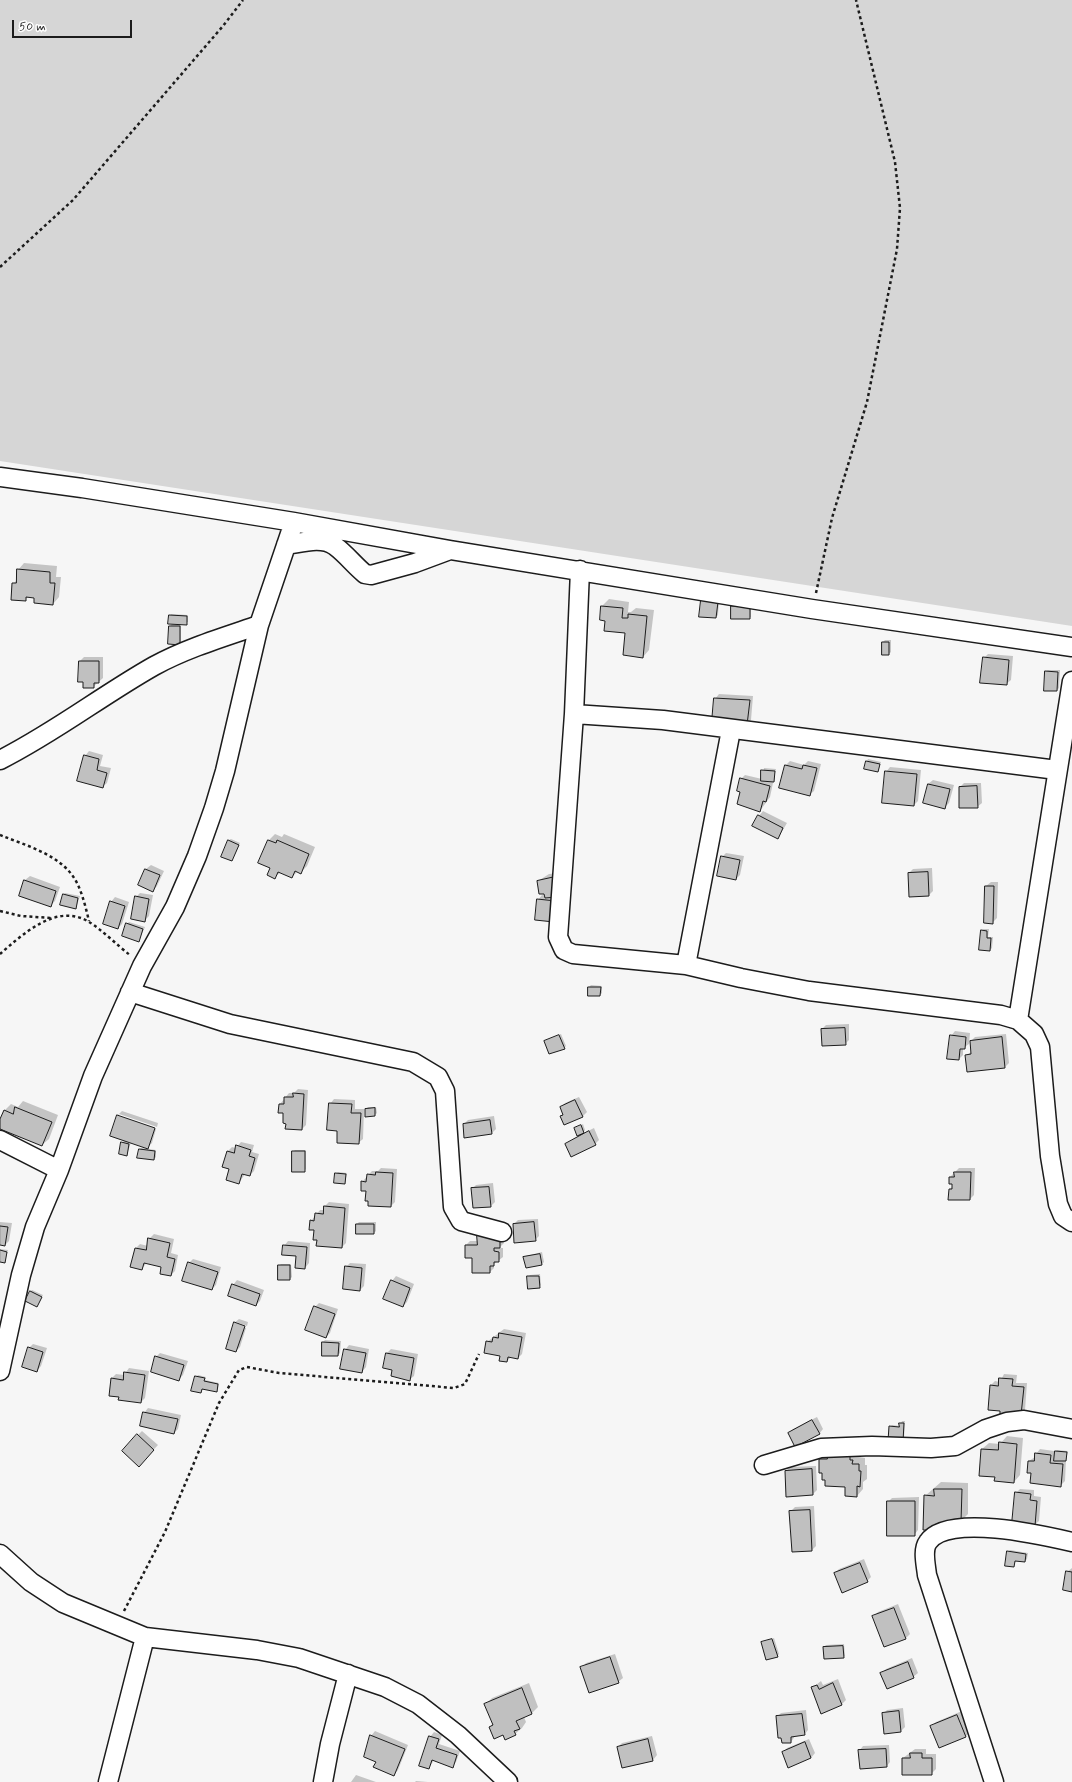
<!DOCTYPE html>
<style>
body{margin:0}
#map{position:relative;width:1072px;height:1782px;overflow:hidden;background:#f6f6f6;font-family:Mynerve,sans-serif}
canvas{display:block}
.scale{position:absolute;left:12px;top:20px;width:120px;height:18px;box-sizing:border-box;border:2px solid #1c1c1c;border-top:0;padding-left:5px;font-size:12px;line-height:14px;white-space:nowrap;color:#1c1c1c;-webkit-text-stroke:3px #fff;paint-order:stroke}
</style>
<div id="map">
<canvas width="1072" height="1782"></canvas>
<div class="scale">50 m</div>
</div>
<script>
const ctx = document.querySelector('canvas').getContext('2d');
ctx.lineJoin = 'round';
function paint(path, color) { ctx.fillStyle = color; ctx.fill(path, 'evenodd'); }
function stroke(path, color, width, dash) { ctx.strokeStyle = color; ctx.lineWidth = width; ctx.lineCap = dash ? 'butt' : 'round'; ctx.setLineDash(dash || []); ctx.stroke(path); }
const green = new Path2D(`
 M0,0H1072V626L0,461Z`);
const shadow = new Path2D(`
 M24,563L57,566L56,577H61L59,597L53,604L36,597L29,596L25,600L13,584L17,580L18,570Z
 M704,598L719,600L718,615L716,617Z
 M609,599L629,602L628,612H631L636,608L654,610L649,650L643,657L627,632L606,620L601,619L602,606Z
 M734,605H751V617L749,618L732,606Z
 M171,614L188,615V622L181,623V642L179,644L170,626L173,623L170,616Z
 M885,640H891V652L889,654L883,642Z
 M988,654L1013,656L1011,680L1006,684L984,658Z
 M84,657H103V678L93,687L84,681L80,661Z
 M1048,670H1060L1059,688L1057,690L1046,671Z
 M719,694L753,696L751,720L747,724L715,699Z
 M89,751L103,755L100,766L111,768L107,783L102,787L85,756Z
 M868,759L881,762L878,771L867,761Z
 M790,761L804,765L808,761L821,764L814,791L809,795L786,765Z
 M890,767L921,770L918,801L914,805L886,772Z
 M764,768L776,769L770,797L760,811L741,791V779L745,775L762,779Z
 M933,780L954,785L949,803L945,807L928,784Z
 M964,783H981L982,803L977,807L960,787Z
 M763,811L787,823L778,838L759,816Z
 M275,834L282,837L284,834L315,847L307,866L301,872L298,871L292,877L281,872L275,877L271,868L259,863L269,840Z
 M231,839L240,843L232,860L229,840Z
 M726,853L744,856L740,875L736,879L722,857Z
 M151,865L164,871L157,886L153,891L140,885L146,869Z
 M932,868L933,891L929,895L909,873L913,869Z
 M559,873L558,916L538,900L542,895L546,896L538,881L549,874Z
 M30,876L60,887L55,901L50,906L20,895L25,880Z
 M991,882H998L997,918L992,923L986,886Z
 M65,893L80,896L76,908L63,895Z
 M140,893L153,895L149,916L144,921L136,897Z
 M115,897L129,902L122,924L118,928L111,902Z
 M129,922L145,927L139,940L127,924Z
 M984,929H989L988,937H993L992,948L990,950L982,930Z
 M591,985L602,986V993L600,995L589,987Z
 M849,1024V1040L845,1044L822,1029L826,1025Z
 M955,1031L970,1033L969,1044L963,1048V1055L959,1059L951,1036Z
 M561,1034L566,1046L564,1048L545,1041Z
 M1006,1034L1009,1063L1004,1068L966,1056L972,1051L971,1041L975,1037Z
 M298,1089L308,1090L306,1125L302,1129L287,1123L280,1104L289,1093H294Z
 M579,1097L587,1112L583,1116L565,1124L561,1116L564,1114L561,1107L565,1103Z
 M334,1099L355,1100V1109H364L363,1139L358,1143L339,1130L330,1104Z
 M23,1101L58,1115L49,1139L42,1145L0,1128V1122L4,1111L11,1104L18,1107Z
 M368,1107H376L377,1113L375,1115L366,1109Z
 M122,1111L158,1123L157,1127L119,1114V1116L156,1129L152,1143L148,1147L131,1142L127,1155L122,1143L125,1140L111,1135L118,1115Z
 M494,1116L496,1129L492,1133L464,1124L468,1120Z
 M583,1124L585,1130L582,1134L594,1128L599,1140L595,1144H566L578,1136L575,1129Z
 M241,1142L254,1145L252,1152L259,1154L254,1171L250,1175L245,1174L239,1183L230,1168L223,1166L228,1151L232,1147L236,1148Z
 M141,1148L156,1150V1157L154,1159L139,1150Z
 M295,1150H306V1169L304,1171L293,1152Z
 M381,1168L397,1169L395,1202L391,1206L362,1182L372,1171H378Z
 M959,1168H975L974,1195L970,1199H949L950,1189L953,1186L950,1177Z
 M338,1172L347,1173L345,1183L336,1174Z
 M493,1183L495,1202L491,1206L472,1189L476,1185Z
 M329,1202L349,1204L346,1243L342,1247L318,1239L315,1229L311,1221L320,1210H325V1206Z
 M538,1219L539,1236L535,1240L514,1224L518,1220Z
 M0,1222L12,1223L9,1241L5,1245L0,1244Z
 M359,1222H376V1231L374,1233H357V1224Z
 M482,1231L504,1236V1243L499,1248H503V1257L494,1264V1268L490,1272L473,1258L466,1245L470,1241H478V1235Z
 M154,1234L174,1239L171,1253L178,1255L175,1271L171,1275L163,1266L147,1262L142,1269L136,1248L140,1244L148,1246L149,1239Z
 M288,1241L310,1243L309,1263L305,1268L297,1255L284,1246Z
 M0,1249L8,1250L5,1262L0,1261Z
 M542,1252L544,1262L542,1264L526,1267L524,1257L526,1256Z
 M193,1259L221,1267L216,1285L212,1289L189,1263Z
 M350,1263L366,1264L364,1286L360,1290L346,1267Z
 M281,1264H291L292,1277L290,1279L279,1266Z
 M540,1274L541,1285L539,1287L528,1277L530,1275Z
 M396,1276L414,1284L407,1302L403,1306L392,1281Z
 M237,1280L264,1290L260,1301L256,1305L233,1285Z
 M32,1290L43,1295L37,1306L30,1292Z
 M319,1303L338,1309L330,1333L326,1337L315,1307Z
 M239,1319L248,1322L247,1326L236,1322V1324L246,1328L240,1347L236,1351L234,1323Z
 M504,1329L526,1333L522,1354L518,1358L511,1357L507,1361L487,1342Z
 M325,1340L341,1341L340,1353L338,1355L323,1342Z
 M33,1344L47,1348L41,1366L37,1371L29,1348Z
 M349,1345L369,1349L366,1367L362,1372L345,1350Z
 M391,1349L418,1354L414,1376L409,1380L393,1369L387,1353Z
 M160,1353L188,1361L183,1375L179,1379L156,1357Z
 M129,1368L149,1371L145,1398L141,1402L120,1396L112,1378L116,1374L124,1375Z
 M1004,1374L1017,1375L1016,1383H1027L1025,1410L1021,1414L1001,1410L991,1385L995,1381L1000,1382Z
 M198,1375L206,1377L205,1380L219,1383L218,1389L216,1391L203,1388L201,1392L196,1377Z
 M148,1408L181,1415L178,1429L174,1433L144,1413Z
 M817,1417L823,1429L819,1434L789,1433L793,1429Z
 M902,1421H905L904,1439L890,1427L892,1425L900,1426Z
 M142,1431L158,1445L139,1465L138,1435Z
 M1007,1436L1023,1438L1020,1475L1014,1482L996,1476L982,1449L989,1443L1000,1444Z
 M1040,1449L1054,1451V1453L1057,1450L1068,1451L1066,1460L1065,1481L1061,1485L1032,1472L1029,1461L1035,1457L1036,1454Z
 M827,1453L859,1454V1457L865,1458V1465H867V1479L863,1482V1489L857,1496L820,1459Z
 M816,1466L817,1490L813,1494L786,1471L790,1467Z
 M941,1482L968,1483V1514L964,1518V1524L925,1496Z
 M1020,1489L1034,1490V1496L1041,1497L1039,1521L1034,1525L1016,1493Z
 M919,1497L918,1530L914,1535L888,1502L892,1498Z
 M814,1506L816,1546L812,1550L793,1551L790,1512L795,1507Z
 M1010,1550L1028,1553L1027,1559L1025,1561L1016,1560L1014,1566L1008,1552Z
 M864,1559L871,1577L867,1581L835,1573L839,1569Z
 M1072,1568V1591L1067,1572Z
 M898,1604L910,1634L906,1638L885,1646L874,1616L878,1612Z
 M774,1638L779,1654L777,1656L762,1643Z
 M844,1644L845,1656L843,1657L824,1647L826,1645Z
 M615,1654L623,1678L618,1682L582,1668L586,1663Z
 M912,1658L918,1673L913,1677L882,1673L886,1669Z
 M838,1679L846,1700L842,1704L821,1713L812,1688L821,1681L823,1685Z
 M529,1683L538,1707L532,1713L524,1717L526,1722L522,1728L515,1734H504L490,1727L493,1723L486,1704L492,1698Z
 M903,1708L905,1727L901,1731L883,1714L887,1710Z
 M806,1710L808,1730L804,1735L795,1736L791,1742L777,1717L781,1713Z
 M962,1711L970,1732L966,1736L932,1726L936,1722Z
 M375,1731L408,1745L398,1770L394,1775L377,1761L371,1736Z
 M434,1732L442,1735L439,1744L460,1751L456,1762L452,1766L434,1760L429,1768L430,1737Z
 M652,1736L657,1755L653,1760L618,1747L622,1743Z
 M809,1739L815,1753L811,1758L783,1753L787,1748Z
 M889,1745L890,1762L886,1767L859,1751L863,1746Z
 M915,1749H926V1754H936V1769L931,1774L903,1758Z
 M356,1775L376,1782H351Z
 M416,1781L428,1782H415Z`);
const building = new Path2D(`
 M17,569L50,572V583H55L53,605L34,603V598L26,597V601L11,600L12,583H16Z
 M701,600L718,602L716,618L699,617Z
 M601,606L623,608L622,618H628V614L647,616L643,658L623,655L625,633L604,631L605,621L600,620Z
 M731,606H750V619H731Z
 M169,615L187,616V625L168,624Z
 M169,626H180V645L168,644Z
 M882,642H889V655H882Z
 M983,657L1009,660L1007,685L980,683Z
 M79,661H99V683H94V688H83V682H78Z
 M1045,671L1058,672L1057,691H1044Z
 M714,698L750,700L747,725L712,722Z
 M84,755L99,759L97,770L107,773L103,788L77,781Z
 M866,761L880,764L878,772L864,769Z
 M785,765L802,769L803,765L817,768L810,796L779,788Z
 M761,770L775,771L774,782L761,781Z
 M885,771L917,774L914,806L882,803Z
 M740,778L770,786L766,802L763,801L760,812L737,804L740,792L737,791Z
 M928,784L950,789L945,809L923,803Z
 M977,786L978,808H959V787Z
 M758,815L783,828L778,839L752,826Z
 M228,840L239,845L232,861L221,857Z
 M268,840L276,843L277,840L309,854L301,874L295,871L292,878L278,872L275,879L267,875L270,868L258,863Z
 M721,856L740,860L736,880L717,876Z
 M145,869L160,875L153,892L138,885Z
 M928,872L929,896L909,897L908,873Z
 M555,877L557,897L545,898L544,894H539L537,881Z
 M24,880L56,891L51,907L19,896Z
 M985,886H994L993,924L984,923Z
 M63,894L78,898L76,909L60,905Z
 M135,896L149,899L145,922L131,919Z
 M537,899L556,901L554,922L535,920Z
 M110,901L125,906L118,929L103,924Z
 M126,923L143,929L139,942L122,936Z
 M981,930L987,931V938H991L990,951L979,950Z
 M588,987H601L600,996H588Z
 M845,1028L846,1045L822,1046L821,1029Z
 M559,1035L565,1049L549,1054L544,1041Z
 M950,1035L966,1037L965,1049H960L959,1060L947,1059Z
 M1002,1037L1005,1068L967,1072L965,1055L971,1054L970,1041Z
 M293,1093L304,1094L302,1130L285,1129L286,1124L283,1123V1113H278L279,1104H284V1097H293Z
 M575,1100L583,1117L564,1125L560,1116L563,1115L560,1107Z
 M329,1103L352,1104L351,1113H361L359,1144L337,1143V1131L327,1130Z
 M15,1107L52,1122L42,1146L0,1129V1119L4,1110L13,1114Z
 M375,1108V1116L365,1117V1109Z
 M117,1115L155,1128L148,1149L110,1136Z
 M490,1120L492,1134L464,1138L463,1124Z
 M581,1125L584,1133L577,1136L574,1128Z
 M589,1131L596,1145L571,1157L565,1144Z
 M121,1142L129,1144L127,1156L119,1154Z
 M236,1145L251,1150L249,1156L255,1158L250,1176L242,1174L239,1184L226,1180L229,1169L222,1167L227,1151L234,1153Z
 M139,1149L155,1151L154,1160L137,1158Z
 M292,1151H305V1172H292Z
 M376,1172L393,1173L391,1207L368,1206V1201H365L366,1191H361V1181L366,1182L367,1174L375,1175Z
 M954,1172H971L970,1200H948L949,1189H952V1184H949V1177H954Z
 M335,1173L346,1174L345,1184L334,1183Z
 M489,1187L491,1207L473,1208L471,1188Z
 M324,1206L345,1208L342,1248L316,1246L317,1240H313L314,1230H309L310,1220L314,1221L315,1213L323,1214Z
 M534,1222L536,1241L514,1243L513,1224Z
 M356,1224H374V1234H356Z
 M0,1226L8,1227L5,1246L0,1245Z
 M477,1235H495V1240H500V1248H494V1251L499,1252V1262H494V1266H490V1273H472V1258H465V1245H477Z
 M148,1238L170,1243L167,1257L175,1259L171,1276L160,1274L161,1267L144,1263L142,1270L130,1267L135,1248L146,1250Z
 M283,1245L307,1247L305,1269L295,1268L296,1256L282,1255Z
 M0,1250L7,1252L5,1263L0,1262Z
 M540,1254L542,1265L526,1268L523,1257Z
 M188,1262L218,1272L212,1290L182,1281Z
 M278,1265H290V1280H278Z
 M345,1266L362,1268L360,1291L343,1289Z
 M527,1276H539L540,1288L528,1289Z
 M391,1280L410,1288L403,1307L383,1299Z
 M232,1284L260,1294L256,1306L228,1296Z
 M30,1291L42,1297L37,1307L25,1301Z
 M314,1306L335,1314L326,1338L305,1330Z
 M234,1322L245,1326L236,1352L226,1349Z
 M499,1333L522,1337L518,1359L508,1357L507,1362L499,1361L500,1356L484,1353L486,1341L492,1342L493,1337L498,1338Z
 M322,1342L339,1343L338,1356H322Z
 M28,1347L43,1352L37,1372L22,1367Z
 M344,1349L366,1353L362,1373L340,1369Z
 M386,1353L414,1358L410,1381L391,1376L392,1370L383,1368Z
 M155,1356L184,1365L179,1381L151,1372Z
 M124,1372L145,1375L141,1403L118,1400L119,1397L109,1396L111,1378L123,1380Z
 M195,1376L205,1378L204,1381L218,1384L217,1392L202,1389L201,1393L191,1391Z
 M999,1378L1013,1379L1012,1386L1024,1387L1021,1415L1000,1414V1411L988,1410L990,1385L998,1386Z
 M143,1412L178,1419L174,1434L140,1426Z
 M812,1420L820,1434L795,1447L788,1433Z
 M899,1423H904L903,1442L888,1441L889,1426L899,1427Z
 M137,1434L154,1450L139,1467L122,1451Z
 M999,1442L1017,1444L1014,1483L994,1481L995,1477L979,1476L981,1449L998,1450Z
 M1055,1451L1067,1452L1066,1461H1054Z
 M827,1453L850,1454V1460H853L852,1464H859V1471H861L860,1487L857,1486V1497L845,1496V1487L825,1486V1480H822V1473H819V1459H827Z
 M1035,1453L1051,1455L1050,1463L1063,1464L1061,1487L1030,1483L1031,1473H1027L1028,1461H1034Z
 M812,1469L813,1495L786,1497L785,1471Z
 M934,1489H962L961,1522L958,1531L923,1530L924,1495L934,1496Z
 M1015,1492L1031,1494L1030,1500L1037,1501L1035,1526L1012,1524Z
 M887,1501H915V1536H887Z
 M810,1510L812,1551L792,1552L789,1511Z
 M1007,1551L1026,1554L1025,1562L1015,1561L1014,1567L1005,1566Z
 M860,1563L868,1582L842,1593L834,1573Z
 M1066,1571L1072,1572V1592L1063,1590Z
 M894,1608L906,1639L884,1647L872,1616Z
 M772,1639L778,1657L766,1660L761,1642Z
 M843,1646L844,1658L824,1659L823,1647Z
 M610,1657L619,1683L589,1693L580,1667Z
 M908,1662L914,1678L887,1689L880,1673Z
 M833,1683L842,1705L821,1714L811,1687L817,1685L819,1689Z
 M522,1688L532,1714L516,1721L520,1729L514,1731L516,1735L505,1740L503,1735L494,1739L489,1727L493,1725L484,1704Z
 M899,1711L901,1732L884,1734L882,1713Z
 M802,1714L805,1735L791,1737V1743H782L781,1738H778L776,1716Z
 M957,1715L966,1737L939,1748L930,1726Z
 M370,1735L405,1749L394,1776L373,1767L376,1762L364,1757Z
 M429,1736L439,1739L436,1748L457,1755L453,1768L432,1760L429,1769L419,1766Z
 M648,1739L653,1761L622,1768L617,1747Z
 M805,1742L811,1758L788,1768L782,1752Z
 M886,1749L887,1767L860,1769L858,1750Z
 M910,1753H922V1758H932V1775H902V1758H910Z`);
const path = new Path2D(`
 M0,267L73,200L223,26L243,0
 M816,593L832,518L867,402L897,249L900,208L895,162L856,0
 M0,835C27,846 63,855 77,883C83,895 86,909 89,921
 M0,911L21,916L51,918
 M0,954C23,934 57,902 89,922C101,929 118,946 130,955
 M124,1611L165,1532L219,1403L239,1370L247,1367L279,1373L454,1388L465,1384L479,1354`);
const minor = new Path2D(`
 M0,477L82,488L294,522L450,550L812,609L1072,647
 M286,545C301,543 322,536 335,546C346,554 354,565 365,574L371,575L415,563L450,550
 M580,570L574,714L558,937L564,950L573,954L686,965L741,978L809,991L1001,1015L1018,1020L1034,1034L1040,1047L1050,1156L1058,1204L1063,1216L1072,1222
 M574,714L663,720L1057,770
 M0,760C54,733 101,696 154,666C187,648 224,637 259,625
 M686,965L731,730
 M130,992L230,1024L413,1062L438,1077L445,1091L453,1207L461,1221L502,1232
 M1018,1020L1072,681
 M0,1140L59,1170
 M0,1371L21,1275L35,1227L59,1170L93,1076L142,966L175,907L197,856L214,808L225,771L259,625L294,522
 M764,1465L821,1448L872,1446L931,1448L955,1446L986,1429L1007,1422L1024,1420L1072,1429
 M0,1554L31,1582L63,1603L145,1637L257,1650L299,1658L385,1687L418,1704L458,1735L508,1782
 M108,1782L145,1637
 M323,1782L330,1744L348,1674
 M994,1782L927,1575C926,1565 922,1550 928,1542C947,1513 1042,1535 1072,1542`);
paint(green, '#d6d6d6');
paint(shadow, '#0003');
paint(building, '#c0c0c0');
stroke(building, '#1c1c1c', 1);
stroke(minor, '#1c1c1c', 21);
stroke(path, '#1c1c1c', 2.5, [3, 3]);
stroke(minor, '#fff', 18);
</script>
